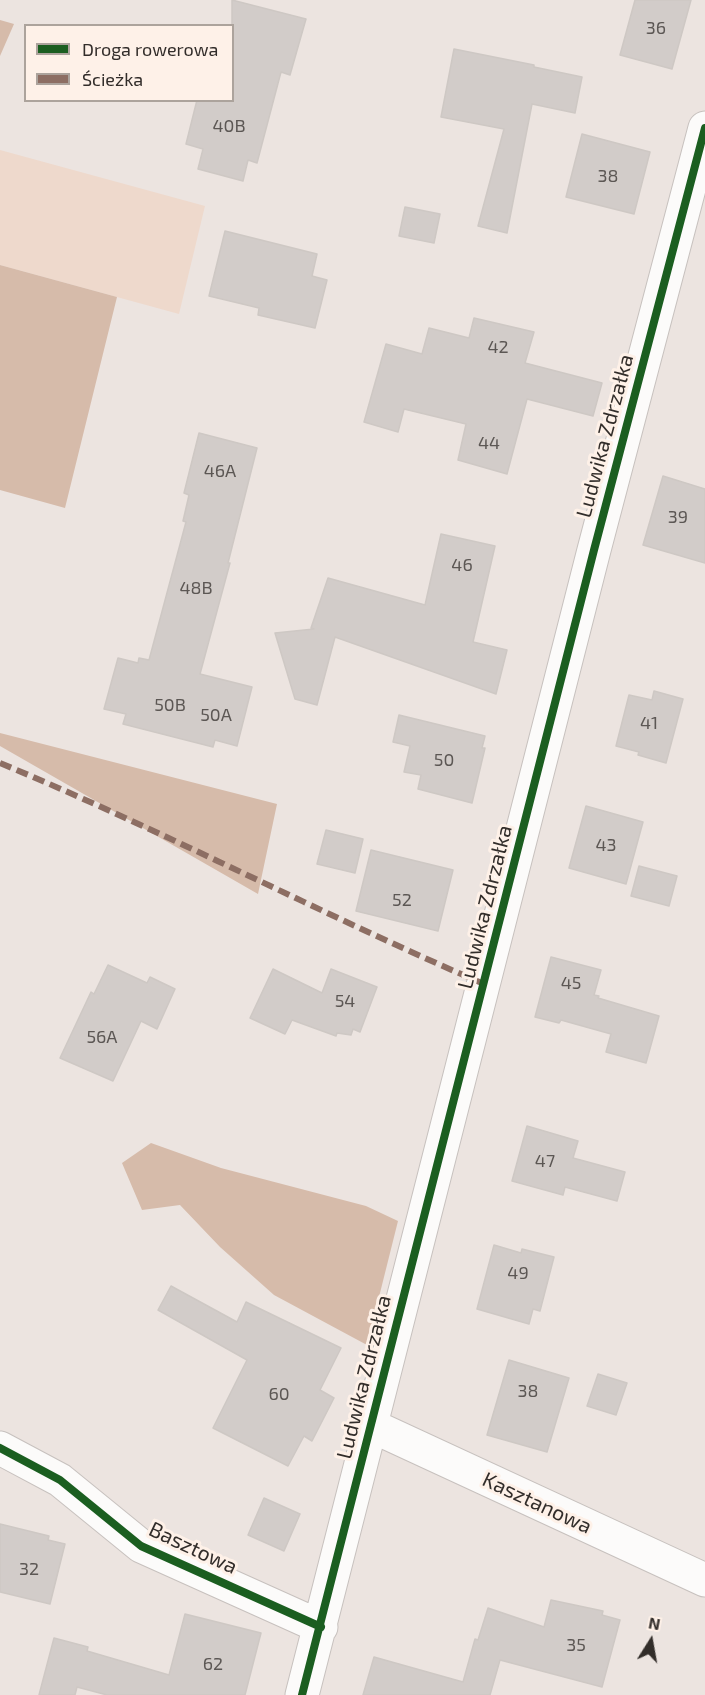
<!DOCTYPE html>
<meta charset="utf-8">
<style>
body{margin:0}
#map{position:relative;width:705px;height:1695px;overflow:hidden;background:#ece4e0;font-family:"Exo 2",sans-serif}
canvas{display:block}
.legend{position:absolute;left:24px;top:24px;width:210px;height:78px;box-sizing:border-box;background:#fef1e8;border:2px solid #aca39c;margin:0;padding:8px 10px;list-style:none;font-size:18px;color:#322d2a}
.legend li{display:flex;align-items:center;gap:12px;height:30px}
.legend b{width:30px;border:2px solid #aca39c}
.north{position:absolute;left:621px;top:1611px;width:60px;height:60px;-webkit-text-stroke:4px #fef1e8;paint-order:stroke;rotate:11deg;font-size:16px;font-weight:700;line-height:24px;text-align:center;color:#322d2a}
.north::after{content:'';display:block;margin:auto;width:21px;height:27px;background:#322d2a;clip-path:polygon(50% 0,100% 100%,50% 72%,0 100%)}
</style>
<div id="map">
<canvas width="705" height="1695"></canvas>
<ul class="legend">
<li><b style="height:8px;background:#1b5e20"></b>Droga rowerowa</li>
<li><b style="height:8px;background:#8d6e63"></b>Ścieżka</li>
</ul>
<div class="north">N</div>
</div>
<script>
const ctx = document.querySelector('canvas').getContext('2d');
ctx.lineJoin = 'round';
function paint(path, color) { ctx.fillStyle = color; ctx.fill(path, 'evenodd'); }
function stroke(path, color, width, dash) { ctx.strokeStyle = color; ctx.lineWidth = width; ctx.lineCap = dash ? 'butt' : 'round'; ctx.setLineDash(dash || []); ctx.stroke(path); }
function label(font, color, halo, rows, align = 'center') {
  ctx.font = font + ' "Exo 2",sans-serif'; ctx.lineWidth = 6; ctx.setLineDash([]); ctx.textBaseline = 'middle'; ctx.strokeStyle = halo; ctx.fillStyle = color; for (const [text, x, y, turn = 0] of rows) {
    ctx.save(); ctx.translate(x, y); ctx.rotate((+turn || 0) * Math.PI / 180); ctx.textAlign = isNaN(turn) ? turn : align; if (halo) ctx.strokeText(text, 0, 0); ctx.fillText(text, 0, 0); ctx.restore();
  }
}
const green = new Path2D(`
 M0,150L205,206L179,314L0,265Z`);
const forest = new Path2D(`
 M0,20L14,24L0,56Z
 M0,265L117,297L65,508L0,490Z
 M0,733L277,804L258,894L0,746Z
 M151,1143L221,1168L366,1206L398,1221L367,1345L274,1295L220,1247L180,1205L142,1210L122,1163Z`);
const building = new Path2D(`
 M232,0L306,19L290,75L281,72L257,163L248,160L243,181L198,169L203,149L186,144L197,100H232Z
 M635,0H691L672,69L620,55Z
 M454,49L534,65V67L582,77L575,113L532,104L507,233L478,226L504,129L441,117Z
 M582,134L650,152L634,214L566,197Z
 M405,207L440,214L434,243L399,236Z
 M225,231L317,254L312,276L327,280L315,328L258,315L259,308L209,296Z
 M474,318L534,332L525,363L602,383L593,416L527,399L507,474L458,460L466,424L404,409L398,432L364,422L386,344L422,354L429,328L469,338Z
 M199,433L257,448L228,563H230L200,674L252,687L237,746L215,740L213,747L123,724L126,714L104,709L118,658L138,663L139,658L149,660L186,522L183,521L189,495L184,493Z
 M663,476L705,489V563L643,545Z
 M441,534L495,546L473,642L507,650L496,694L335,637L317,705L295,699L275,633L314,629L311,628L328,578L425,605Z
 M654,691L683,699L666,763L638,755L639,752L616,746L629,695L652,700Z
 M399,715L485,736L482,748H485L472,803L418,789L421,775L404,772L410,746L393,742Z
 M586,806L643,822L626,884L569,868Z
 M326,830L363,839L355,873L317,864Z
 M371,850L453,870L438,931L356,911Z
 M639,866L677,876L669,906L631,896Z
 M551,957L601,970L594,995L599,996L598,998L659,1016L646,1063L606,1052L611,1034L561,1020L559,1023L535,1017Z
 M108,965L147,983L150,977L175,989L157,1029L141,1021L113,1081L60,1058L91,992L94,994Z
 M273,969L322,993L331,969L377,987L360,1032L353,1029L351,1035L337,1033L336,1036L292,1020L285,1034L250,1018Z
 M527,1126L578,1141L573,1158L625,1172L617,1201L565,1187L563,1195L512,1181Z
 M494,1245L521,1253L522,1249L554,1257L540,1311L533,1309L529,1324L477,1309Z
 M171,1286L237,1322L246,1302L341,1348L320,1390L334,1398L312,1441L304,1436L288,1466L213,1428L247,1360L158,1310Z
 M509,1360L569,1378L547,1452L487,1435Z
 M598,1374L627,1383L616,1415L587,1406Z
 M264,1498L300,1514L284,1551L248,1535Z
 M0,1524L49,1536L48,1540L65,1544L50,1604L0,1592Z
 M551,1600L603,1611L602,1615L620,1620L602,1687L500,1660L490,1695H363L374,1657L463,1682L475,1639L478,1640L488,1608L544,1627Z
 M185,1614L261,1633L245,1695H107L77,1687L75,1695H39L54,1638L88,1647L87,1651L169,1675Z`);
const minor = new Path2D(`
 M370,1425L705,1580
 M0,1448L60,1480L141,1546L321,1627
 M302,1695L594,550L705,128`);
const quiet = new Path2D(`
 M0,763C164,831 321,914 484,984`);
const cycleway = new Path2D(`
 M0,1448L60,1480L141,1546L321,1627
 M302,1695L594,550L705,128`);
const numberNames = [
 ["36",656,28],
 ["40B",229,126],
 ["38",608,176],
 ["42",498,347],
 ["44",489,443],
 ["46A",220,471],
 ["39",678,517],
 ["46",462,565],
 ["48B",196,588],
 ["50B",170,705],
 ["50A",216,715],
 ["41",649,723],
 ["50",444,760],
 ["43",606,845],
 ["52",402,900],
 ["45",571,983],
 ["54",345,1001],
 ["56A",102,1037],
 ["47",545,1161],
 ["49",518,1273],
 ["38",528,1391],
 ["60",279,1394],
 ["32",29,1569],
 ["35",576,1645],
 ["62",213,1664]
];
const streetNames = [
 ["Ludwika Zdrzałka",605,436,-75],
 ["Ludwika Zdrzałka",485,907,-76],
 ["Ludwika Zdrzałka",364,1377,-76],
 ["Kasztanowa",537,1503,25],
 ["Basztowa",193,1548,25]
];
paint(green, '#eed9cc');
paint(forest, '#d6bbaa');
paint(building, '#d2ccc9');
stroke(building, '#cec8c4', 1.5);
stroke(minor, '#c7c1be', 35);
stroke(minor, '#fcfbfa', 33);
stroke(quiet, '#8d6e63', 6, [12, 6]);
stroke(cycleway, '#1b5e20', 8);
label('18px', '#5c5754', null, numberNames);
label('21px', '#322d2a', '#fef1e8', streetNames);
</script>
